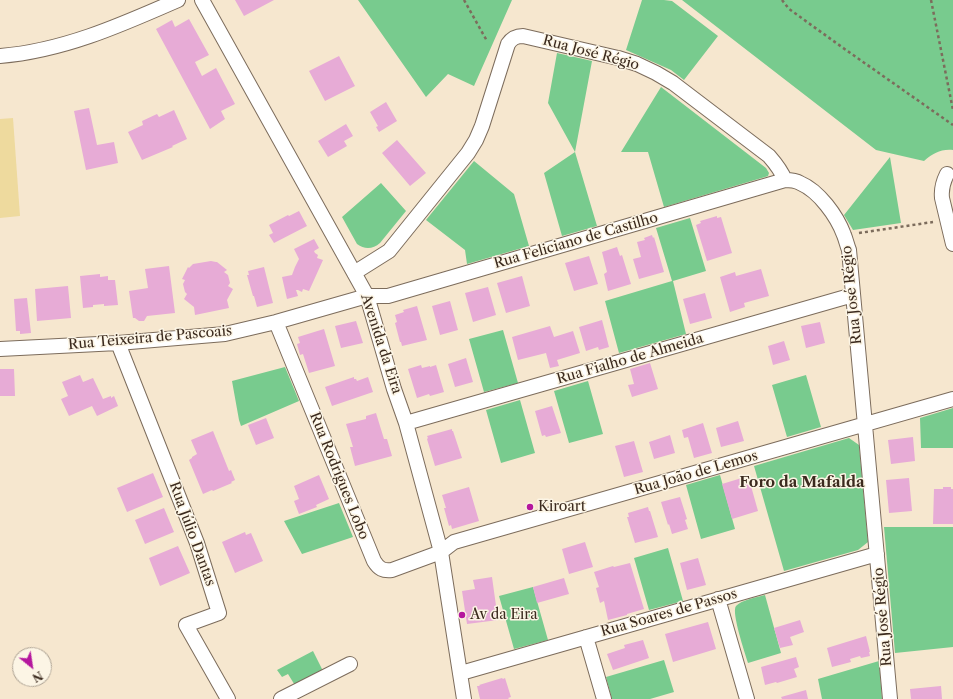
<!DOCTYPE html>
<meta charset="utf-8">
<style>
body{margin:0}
#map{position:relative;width:953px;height:699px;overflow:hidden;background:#f6e7cf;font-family:"Libre Caslon Text",serif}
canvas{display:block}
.north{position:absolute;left:12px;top:647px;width:40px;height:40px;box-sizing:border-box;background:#fcf5e5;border:1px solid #afa495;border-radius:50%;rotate:150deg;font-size:11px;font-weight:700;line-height:16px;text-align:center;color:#3b2a1e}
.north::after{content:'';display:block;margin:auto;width:14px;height:18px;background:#b5179e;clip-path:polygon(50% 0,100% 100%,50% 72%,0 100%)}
</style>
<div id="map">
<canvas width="953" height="699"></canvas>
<div class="north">N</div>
</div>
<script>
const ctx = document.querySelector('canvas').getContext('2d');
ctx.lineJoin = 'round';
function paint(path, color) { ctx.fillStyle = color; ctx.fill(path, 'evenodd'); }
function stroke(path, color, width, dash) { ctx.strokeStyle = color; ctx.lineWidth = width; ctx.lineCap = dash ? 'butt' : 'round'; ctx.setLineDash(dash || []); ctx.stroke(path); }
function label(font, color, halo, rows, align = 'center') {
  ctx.font = font + ' "Libre Caslon Text",serif'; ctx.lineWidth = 3; ctx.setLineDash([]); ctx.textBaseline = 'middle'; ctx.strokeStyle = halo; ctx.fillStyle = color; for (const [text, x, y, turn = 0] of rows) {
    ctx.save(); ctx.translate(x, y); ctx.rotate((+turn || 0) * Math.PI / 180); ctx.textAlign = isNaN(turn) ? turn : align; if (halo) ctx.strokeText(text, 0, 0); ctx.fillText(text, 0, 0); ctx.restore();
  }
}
const green = new Path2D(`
 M358,0H512L474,86L448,74L426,97Z
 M642,0H664L672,1L718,36L684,80L671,70L626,50Z
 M682,0H953V150C940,149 934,153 924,161L876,150Z
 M557,53L592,61L575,152L597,226L562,236L544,173L575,152L548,103Z
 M661,87L766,168L769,173L768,176L765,177L664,207L648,152H621Z
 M890,157L901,223L853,230L844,215Z
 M474,161L514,194L529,246L467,264L465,250L426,220Z
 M381,183L406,211L380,243C373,249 365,250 357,244L342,217Z
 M690,218L706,271L673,281L686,334L619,353L605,301L672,281L656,228Z
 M503,330L518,383L484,392L469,339Z
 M285,367L299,401L241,426L239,420L232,381Z
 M806,375L821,427L787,437L772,385Z
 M588,381L603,434L569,443L554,391Z
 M520,400L535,453L501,463L486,410Z
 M953,408V448H921L920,418Z
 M849,438L859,445L868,542L858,550L784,571L754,466Z
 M720,475L735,529L701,539L686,485Z
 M339,503L353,537L302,554L284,521Z
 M884,527H953V647L895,653Z
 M668,548L683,601L649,610L634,558Z
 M533,587L548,640L514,649L499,596Z
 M765,595L781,653L748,663C745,653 731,612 736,606C741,600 758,597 765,595Z
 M313,651L324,673L296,687L288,674L282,677L277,670Z
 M664,660L674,692L650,699H612L606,677Z
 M879,661L882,699H822L818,679Z`);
const sand = new Path2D(`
 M13,118L20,216L0,218V119Z`);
const building = new Path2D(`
 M235,0H274L244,16Z
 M189,19L209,55L195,62L202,76L216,68L235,104L221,111L225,119L210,129L156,29L172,20L175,27Z
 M339,56L355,86L325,101L309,71Z
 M386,102L397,121L379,132L376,127L378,126L370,112Z
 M89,108L97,145L114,142L118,163L86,170L74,111Z
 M174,110L187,139L172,146L173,147L142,160L128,132L143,125L142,121L157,114L159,117Z
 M346,124L353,136L344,141L347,146L328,157L318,141Z
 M397,140L426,173L410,186L382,153Z
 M299,211L307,226L274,243L269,235L273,233L269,225L288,215L289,216Z
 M717,216V218L721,217L732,253L707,261L696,225L701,223L700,221Z
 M652,235L653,238L654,237L664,272L639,279L633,259L641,257L637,242L645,240L644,238Z
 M314,239L319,248L314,251L315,253L318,255L317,258L323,260L309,291L303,289L302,292L298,290H296L298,296L287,299L282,277L292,275L295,267L299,259L294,249Z
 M617,247L620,256L622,255L631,284L608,291L604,274L607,272L602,252Z
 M589,256L598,284L574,291L565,263Z
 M211,261L216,262H217L227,270L224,272L228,275L230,283L228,286L233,289L227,300L229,308L195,315L194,307L184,299L187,294L185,292L183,284L185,280L182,279L188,267L189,268L193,264Z
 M169,266L175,313L147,316L144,321H139L135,318H133L129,291L148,288L145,269Z
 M264,267L273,303L257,307L254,296H253L247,275H249L248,271Z
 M761,269L769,296L744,303L745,307L730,312L720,277L735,272L736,276Z
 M100,274V277L108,276V280H115L118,305L104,306V304L93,305V307L83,308L80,276Z
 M522,276L530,306L506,313L497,283Z
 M68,286L71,318L37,321L35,289Z
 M488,287L496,315L473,322L465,293Z
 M705,293L712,318L690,324L683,299Z
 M27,298L31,333L20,334V331H16L14,299Z
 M450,301L458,330L440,335L432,306Z
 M417,306L427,340L402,346L401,342H400L395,323L397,322L395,315L404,312L403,310Z
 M602,320L609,347L599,350L598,347L586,351L579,327Z
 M356,321L363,343L341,348L335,326Z
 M820,322L825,343L806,348L801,326Z
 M550,326L554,337L573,331L580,353L557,360L559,366L550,368L546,353L518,360L512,337Z
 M324,329L335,366L309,373L303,354L300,355L297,344L300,343L298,337Z
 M784,341L790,360L773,365L768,346Z
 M466,358L473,382L455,387L448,364Z
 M650,363L658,389L632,397L628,385L634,384L630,369Z
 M421,365L422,368L430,366V367L436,365L444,392L430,396L429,394L417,398L408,369Z
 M0,369H14L15,396H0Z
 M80,375L83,382L93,378L103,399L111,396V398L114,396L118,406L97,416L92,406L69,416L61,399L68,396L62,382Z
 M354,377V379H356L357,381L368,377L373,392L332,406L325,387Z
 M552,406L561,433L546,437L545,435L542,436L535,411Z
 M376,413L384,439H387L392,456L355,466L350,447H353L346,424L366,419V416Z
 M266,418L274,438L256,445L248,425Z
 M738,421L744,441L721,447L716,428Z
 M703,423L712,453L694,458L688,437L684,438L682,430Z
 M452,429V431H453L462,458L435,466L427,439L428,438L427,436Z
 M213,431L229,471L231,470L235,480L231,482L232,483L213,491L212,490L203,494L189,460L192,458V457L197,454L191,440Z
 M670,435L675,453L654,459L649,442Z
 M913,437L915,461L891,464L888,440Z
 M634,441L643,472L624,477L615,446Z
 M153,473L163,497L127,512L117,488Z
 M319,475L329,499L316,505L317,507L299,514L294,501L299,499L294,486Z
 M745,477L746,480L749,479L758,511L732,519L722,484Z
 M909,478L912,511L889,513L886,480Z
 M469,487L479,521L452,529L451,525L449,526L444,508H446L442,495Z
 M943,487H951V489H953V524H933L934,489H943Z
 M680,497L687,519L685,520L688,529L672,534L669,524L668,525L661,502Z
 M648,507L649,511H650L658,537L635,543L627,517H629L628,513Z
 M164,508L174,532L145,544L135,520Z
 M245,532L246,535L251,533L263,561L235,573L222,542Z
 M585,542L593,567L569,574L562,549Z
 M178,546L190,573L160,586L149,558Z
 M698,558L706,585L687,590L680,563Z
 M630,563L644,609L627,614V615L608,620L604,601L600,603L596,588L599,587L594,572L613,566L614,567Z
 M492,577L498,620L467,624L462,591L475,589L473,580Z
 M564,578L569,594L537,603L533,587Z
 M800,620L804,632L790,637L793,645L780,648L774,628Z
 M708,622L716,649L673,662L665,634Z
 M866,636L870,652H869L870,656L861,658L860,656L850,659L851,662L832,667L827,648Z
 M643,640L649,658L613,670L607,654L625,648L624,645Z
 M796,657L799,667L794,669L797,677L777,683L776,682L765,685L761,667Z
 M502,678L503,679L505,678L511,697L508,698L509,699H480L477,686H480L479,685Z
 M941,686L942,699H911L910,689Z
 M806,690L808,699H782L781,697Z`);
const path = new Path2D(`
 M464,0L487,41
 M782,0L789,9L846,50L953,125
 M931,0L953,110
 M859,233L933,222`);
const street = new Path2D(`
 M202,0L367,296L394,389L406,423L441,552L464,699
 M0,56C63,51 121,25 178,0
 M947,174C943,182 941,189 942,198L953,244
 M354,273L389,251L468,153L476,140L482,126L508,44C512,38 516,36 523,36L618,58L637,64L656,73L673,83L769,156C776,164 781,170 785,180C790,180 795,180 800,183C819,191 837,216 844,235C846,240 847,245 849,250L890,699
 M276,322L374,561C379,569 383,571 392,570L441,552L454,542L953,399
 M118,343L197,543L219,613L186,625L228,699
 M0,349L118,343L225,334L276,322L367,296H388L785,180
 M406,423L853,295
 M718,599L747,699
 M586,637L604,699
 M461,673L877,554
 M281,699L350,664`);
const markers = [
 [530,507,4,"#b5179e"],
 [462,615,4,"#b5179e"]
];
const streetNames = [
 ["Rua José Régio",591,53,15],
 ["Rua Feliciano de Castilho",576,241,-16],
 ["Rua José Régio",852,295,-96],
 ["Rua Teixeira de Pascoais",150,338,-5],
 ["Avenida da Eira",381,344,72],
 ["Rua Fialho de Almeida",630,359,-16],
 ["Rua João de Lemos",696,473,-16],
 ["Rua Rodrigues Lobo",339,476,68],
 ["Rua Júlio Dantas",192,534,70],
 ["Rua Soares de Passos",669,613,-16],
 ["Rua José Régio",883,617,-95]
];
const poiNames = [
 ["Kiroart",538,507],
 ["Av da Eira",470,615]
];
const neighbourhoodNames = [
 ["Foro da Mafalda",802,483]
];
paint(green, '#78cb8e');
paint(sand, '#eeda9e');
paint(building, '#e7abd6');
stroke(street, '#7c6c5c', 16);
stroke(path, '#7c6c5c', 2.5, [3, 3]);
stroke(street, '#fff', 14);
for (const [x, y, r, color] of markers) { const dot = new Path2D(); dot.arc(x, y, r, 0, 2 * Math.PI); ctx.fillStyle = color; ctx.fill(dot); stroke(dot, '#fcf5e5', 1.5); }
label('14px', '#3b2a1e', '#fcf5e5', streetNames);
label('14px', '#3b2a1e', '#fcf5e5', poiNames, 'left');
label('bold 15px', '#3b2a1e', '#fcf5e5', neighbourhoodNames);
</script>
